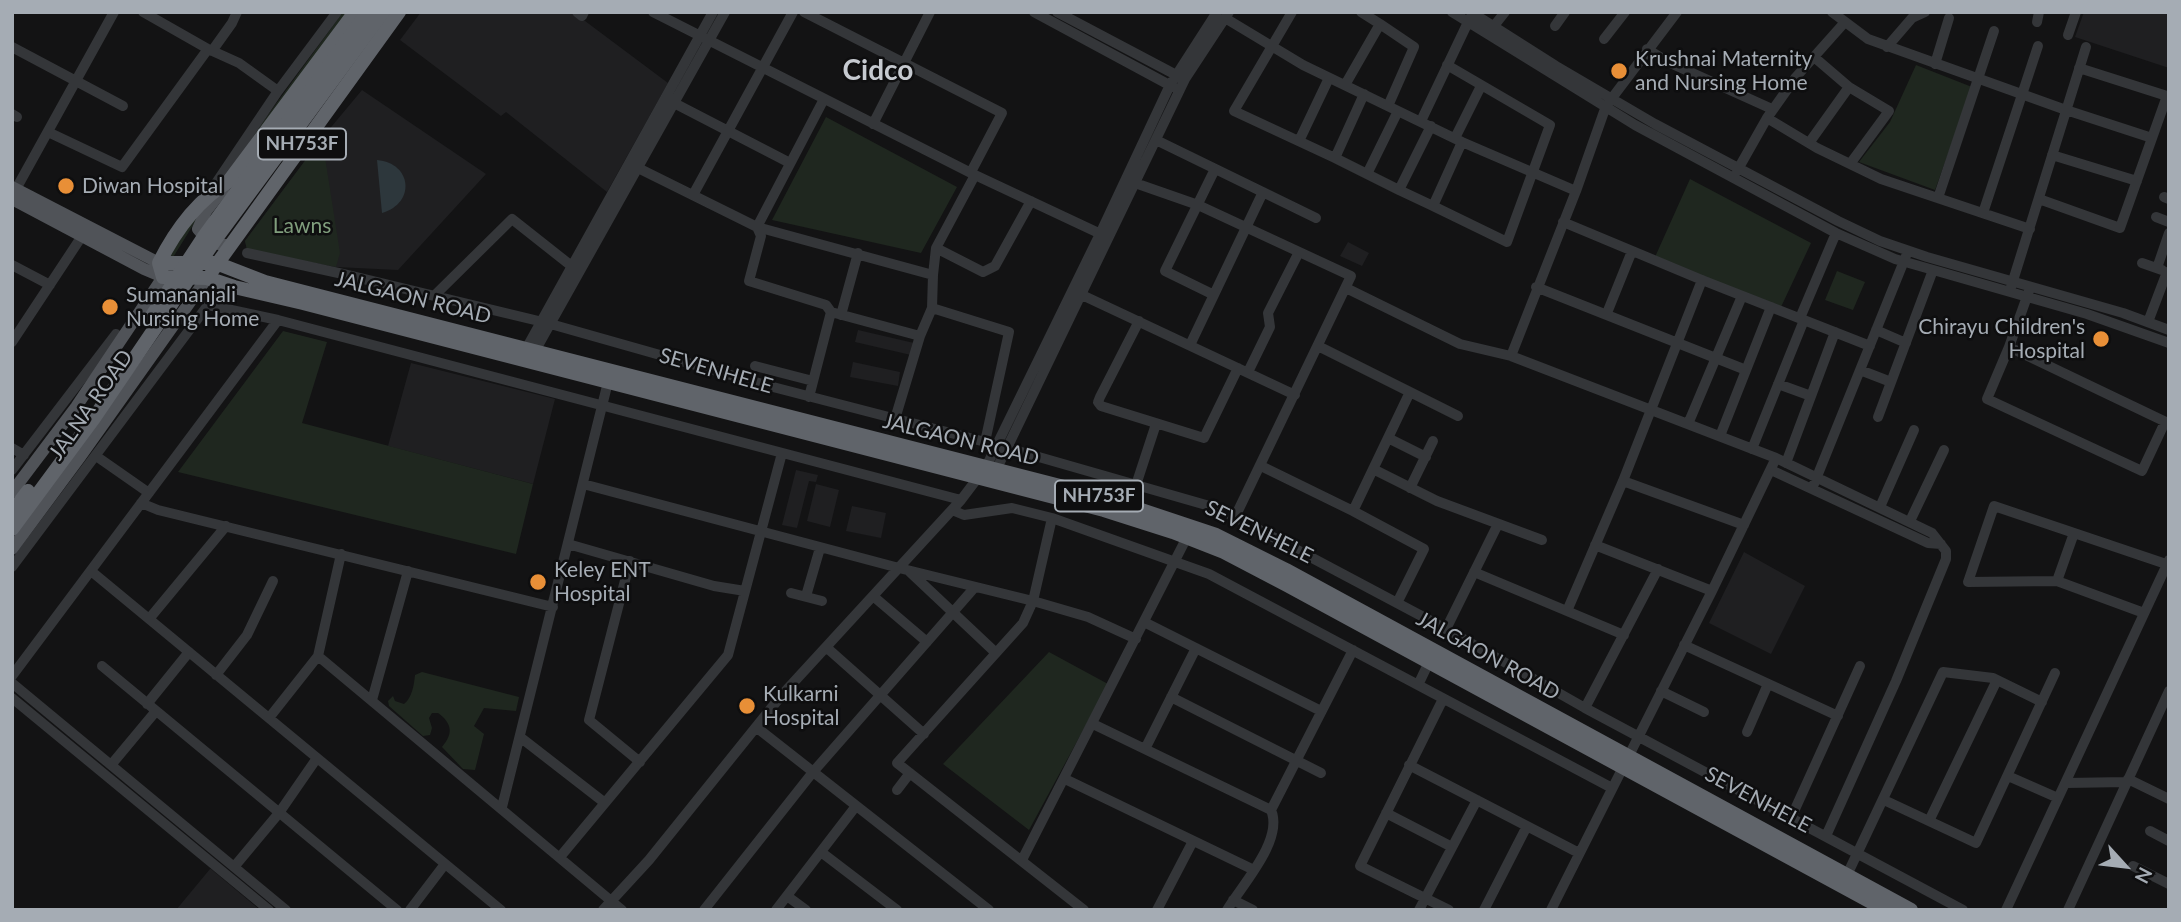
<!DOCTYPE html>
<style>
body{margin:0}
#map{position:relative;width:2181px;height:922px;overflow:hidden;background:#131314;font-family:Lato,sans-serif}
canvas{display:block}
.frame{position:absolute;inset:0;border:14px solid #a5acb4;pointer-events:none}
.north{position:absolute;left:2090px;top:831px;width:70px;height:70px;-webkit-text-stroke:5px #0e0e0f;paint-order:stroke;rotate:117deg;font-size:19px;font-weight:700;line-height:28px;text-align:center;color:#a5acb4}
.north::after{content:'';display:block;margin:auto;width:24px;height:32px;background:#a5acb4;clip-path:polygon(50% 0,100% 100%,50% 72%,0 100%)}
</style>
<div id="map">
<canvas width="2181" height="922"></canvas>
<div class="frame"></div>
<div class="north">N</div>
</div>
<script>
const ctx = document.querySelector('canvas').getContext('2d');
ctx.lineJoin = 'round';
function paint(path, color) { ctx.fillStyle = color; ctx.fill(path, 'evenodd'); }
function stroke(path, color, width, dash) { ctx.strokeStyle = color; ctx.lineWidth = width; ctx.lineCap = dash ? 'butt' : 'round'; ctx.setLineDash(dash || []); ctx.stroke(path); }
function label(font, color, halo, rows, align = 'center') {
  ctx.font = font + ' Lato,sans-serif'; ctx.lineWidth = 5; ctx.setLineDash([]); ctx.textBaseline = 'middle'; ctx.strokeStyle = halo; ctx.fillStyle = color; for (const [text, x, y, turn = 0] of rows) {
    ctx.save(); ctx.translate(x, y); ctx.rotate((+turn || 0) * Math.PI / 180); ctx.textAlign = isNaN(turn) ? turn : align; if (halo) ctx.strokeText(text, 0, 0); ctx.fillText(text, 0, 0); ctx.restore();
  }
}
const built = new Path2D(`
 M421,12H573L668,83L607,192L506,112L501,116L400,40Z
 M2084,12H2169V68L2075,37Z
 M362,90L486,174L398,270L336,267L247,250L245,241L322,138Z
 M1348,242L1369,253L1362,266L1340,256Z
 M858,330L914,343L911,355L855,342Z
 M853,362L900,372L898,386L850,377Z
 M411,363L555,399L533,484L388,446Z
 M796,470L818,475L816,482L809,481L797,528L782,525Z
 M816,484L839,490L830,527L807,521Z
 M852,506L886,513L881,538L846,531Z
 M1744,552L1805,586L1771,654L1709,623Z
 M210,869H211L260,910H176Z`);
const green = new Path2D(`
 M343,12H349L203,209L172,259L166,255Z
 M1916,65L1972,87L1935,190L1859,162L1890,122Z
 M826,117L957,187L921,253L772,220Z
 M322,138L340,253L336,267L247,250L245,241Z
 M1690,179L1811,243L1781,307L1655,257Z
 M1837,271L1865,282L1853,310L1825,300Z
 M283,331L327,342L302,423L533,484L516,554L178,472Z
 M1049,652L1108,684L1029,830L943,764Z
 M422,672L519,697L516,711L484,708L474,726L484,734L475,770L463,769L442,747C453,734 453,724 438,713H432L429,718L432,728L430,735L423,736L389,706L388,701L393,696L395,701L404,704C412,698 414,685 415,675Z`);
const water = new Path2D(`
 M377,160C412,163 416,203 382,213Z`);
const minor = new Path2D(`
 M577,12L582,16L584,12
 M653,12L975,175L1105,236
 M804,12L1002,113L971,172
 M1034,12L1173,87
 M1057,12L1180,77
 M1292,12L1234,111L1335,158L1364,94
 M1452,12L1635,125L1836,233L1895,259L2087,314L2169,343
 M1471,12L1556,66L1655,124L1838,221L1880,241L1927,257L2123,313L2169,330
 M1832,12L1868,39L2066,110L2152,138
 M1225,18L1303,65L1462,142L1576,191
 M2037,22L2039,12
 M1380,24L1414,47L1388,106
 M1555,26L1565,12
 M1490,31L1505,12
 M2068,35L2076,12
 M1604,39L1625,12
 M12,47L123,106
 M1887,47L1912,18L1925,12
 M208,49L239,63L278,91
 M1647,49L1668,62L1772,109
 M212,51L232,23L237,12
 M1814,57L1849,87L1889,111L1850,164
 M1935,64L1949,18
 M1447,65L1550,125L1507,242L1433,206L1462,142
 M1345,85L1380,24L1361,12
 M824,99L757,227L761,236L749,281L826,305L831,312
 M674,103L790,163
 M1398,111L1367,174L1399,190L1431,126
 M12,114L17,117
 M1767,118L1817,148L1881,179L2030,229
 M1421,121L1470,18
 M873,124L930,12
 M48,132L122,167L208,49L143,12
 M1455,138L1481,86
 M1156,140L1316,218
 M1299,141L1329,78
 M1809,143L1849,87
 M2052,155L2137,181
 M1335,158L1367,174
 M630,164L757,227L933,275L936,248L975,175
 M1737,171L1767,118L1796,77L1845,22
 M1135,183L1198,205L1351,276L1235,517
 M16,189L114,12
 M212,189L278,91L337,12
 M1399,190L1433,206
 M693,195L793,12
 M2164,197L2169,199
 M1938,198L1994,31
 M2039,199L2120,228L2167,96L2079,68
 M1983,213L2038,46
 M2156,217L2169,222
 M1563,222L1702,280L1870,346
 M936,248L983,272L995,266L1031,201
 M247,253L343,274L547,323L773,387L997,445L1220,509L1446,629L1585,708L1963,910
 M2142,263L2162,270
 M12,265L50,285
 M2157,268L2169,233
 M933,275L932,308L1009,332L985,442
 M1536,287L1746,370
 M2011,287L2086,47
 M1346,288L1460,344L1511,356L1776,458L1932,533L1946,551V559L1896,681L1826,836
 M2029,291L2009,347L1987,399L2142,471L2165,422
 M1082,295L1295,395
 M1214,295L1165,271L1215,169
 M434,296L512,219L574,268
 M208,305L278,320L961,500
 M1607,313L1632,251
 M841,315L858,253
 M1800,318L1836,233
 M1139,321L1100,397L1098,402L1101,406L1204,438L1238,368
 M2148,322L2167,272
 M1876,330L1906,343
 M12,342L82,236
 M1190,345L1263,192
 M1318,346L1458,416
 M2009,347L2168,423
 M526,349L713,12
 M535,351L725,12
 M1511,356L1576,191L1606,106L1677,12
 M755,366L813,381
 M1860,370L1891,382
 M1248,372L1270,327L1268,313L1299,252
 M1778,384L1811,396
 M809,397L831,312L920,336L932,308
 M1878,417L1933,270
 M895,419L920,336
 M1688,424L1742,296
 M1720,436L1771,307
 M1388,438L1426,457
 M12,448L24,455
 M1752,449L1804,320
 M96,456L149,493
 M1786,463L1835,332
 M1261,466L1353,511L1424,549L1397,603
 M1373,469L1437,501L1542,540
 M12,470L116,334
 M1771,470L1928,543L1941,544
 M991,472L996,470L1007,448L1185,79L1229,12
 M1623,481L1744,525
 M583,484L899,568L1033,601L1088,617L1136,639
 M1136,485L1156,424
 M1410,488L1433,441
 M1812,489L1906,256
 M141,503L158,510L553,607
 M1880,507L1914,430
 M952,510L964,515L1012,508L1052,518L1209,574L1612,788
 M1353,511L1410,392
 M1052,518L1033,601L1023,623L897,763L1084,910
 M1910,521L1944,450
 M568,544L714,586L745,591
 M1595,545L1712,591
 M630,561L589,720L640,762
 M12,567L208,305L199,289
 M91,571L501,910
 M910,572L996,653
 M1474,572L1624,635
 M2057,581L2074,533
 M791,593L822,601
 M806,596L820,548
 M873,596L927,642
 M1567,611L1623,481L1702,280
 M2144,613L2057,581L1968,582L1994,506L2169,565
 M149,619L226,526
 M1144,622L1321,711
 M1446,629L1498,524
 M1684,645L1838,716
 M826,647L924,734
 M318,656L622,910
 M102,666L397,910
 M216,675L247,635L273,581
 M12,676L278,320
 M12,683L286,910
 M1418,685L1429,662
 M1661,691L1704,712
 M1171,697L1321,773
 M12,698L269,910
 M1443,699L1360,866L1449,910
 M372,700L408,571
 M147,704L189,652
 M1585,708L1658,569
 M269,718L318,656L341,554
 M1093,724L1271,810
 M756,727L989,910
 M1747,732L1768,684
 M520,737L605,803
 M1145,749L1196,648
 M111,765L156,711
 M1409,765L1579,853
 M2008,776L2058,798
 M1065,779L1254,870
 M2128,779L2169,799
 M2066,783L2127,782
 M897,790L910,773
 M1884,800L1976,843L2055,673
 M502,807L609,378
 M1386,813L1452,847
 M1791,818L1860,666
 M1929,821L1997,680
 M2150,831L2169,841
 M821,852L897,910
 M560,857L728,655L782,453
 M1022,860L1187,537
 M2133,866L2169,884
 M234,867L279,813L317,758
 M1847,875L1943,672L1993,678L2042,702
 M787,896L806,910
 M1233,900L1253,910
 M410,910L445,864
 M603,910L649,860L781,696L961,500L986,467L1100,234L1170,85L1217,12
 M704,910L813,772L975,587
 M776,910L856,806
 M1157,910L1193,841
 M1227,910C1242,885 1284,840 1271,810L1353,650
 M1419,910L1477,800
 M1484,910L1527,826
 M1551,910L1712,591L1776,458
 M2006,910L2169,560
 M2068,910L2169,691`);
const major = new Path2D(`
 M12,187L159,263
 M224,188L206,211L198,229C205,238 219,248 231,244
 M12,199L144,269L163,277L76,407L12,492
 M12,549L80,457L207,278`);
const highway = new Path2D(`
 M355,12L229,181C198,200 175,231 159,263L163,277L207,278L234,287L303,303L1104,510L1173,532L1224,552L1287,585L1886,910
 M159,263H216L265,282L1099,496L1216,535L1286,570L1911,910
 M212,271L399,12`);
const highwayBridge = new Path2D(`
 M151,317L203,238L368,12
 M12,512L28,491
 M12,529L94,418L217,237L383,12`);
const markers = [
 [1619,71,9,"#e88f37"],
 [66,186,9,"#e88f37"],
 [110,307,9,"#e88f37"],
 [2101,339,9,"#e88f37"],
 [538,582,9,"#e88f37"],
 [747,706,9,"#e88f37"]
];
const shields = [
 [302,144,88],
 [1099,496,88]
];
const shieldNames = [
 ["NH753F",302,144],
 ["NH753F",1099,496]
];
const poiNames = [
 ["Krushnai Maternity",1635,59],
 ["and Nursing Home",1635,83],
 ["Diwan Hospital",82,186],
 ["Sumananjali",126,295],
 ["Nursing Home",126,319],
 ["Chirayu Children's",2085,327,"right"],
 ["Hospital",2085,351,"right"],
 ["Keley ENT",554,570],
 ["Hospital",554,594],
 ["Kulkarni",763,694],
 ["Hospital",763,718]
];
const parkNames = [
 ["Lawns",302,226]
];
const streetNames = [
 ["JALGAON ROAD",413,298,14],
 ["SEVENHELE",716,371,16],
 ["JALNA ROAD",91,405,-55],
 ["JALGAON ROAD",961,440,14],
 ["SEVENHELE",1259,532,26],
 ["JALGAON ROAD",1488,656,29],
 ["SEVENHELE",1758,800,28]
];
const districtNames = [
 ["Cidco",878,71]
];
paint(built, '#1f1f21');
paint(green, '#1f271f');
paint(water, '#2d373c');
stroke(minor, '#343639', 10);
stroke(major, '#505358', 12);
stroke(highway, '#60646a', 14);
stroke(highwayBridge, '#60646a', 14);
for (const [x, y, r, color] of markers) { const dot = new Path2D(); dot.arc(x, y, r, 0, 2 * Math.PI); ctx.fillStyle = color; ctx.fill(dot); stroke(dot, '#0e0e0f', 2.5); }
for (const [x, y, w] of shields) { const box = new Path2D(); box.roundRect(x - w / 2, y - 15.5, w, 31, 5); ctx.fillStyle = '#0e0e0f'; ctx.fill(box); stroke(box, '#a5acb4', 2); }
label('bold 19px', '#a5acb4', null, shieldNames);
label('21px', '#a5acb4', '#0e0e0f', poiNames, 'left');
label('21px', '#809e7d', '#0e0e0f', parkNames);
label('21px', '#a5acb4', '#0e0e0f', streetNames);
label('bold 28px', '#c6cad0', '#0e0e0f', districtNames);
</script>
